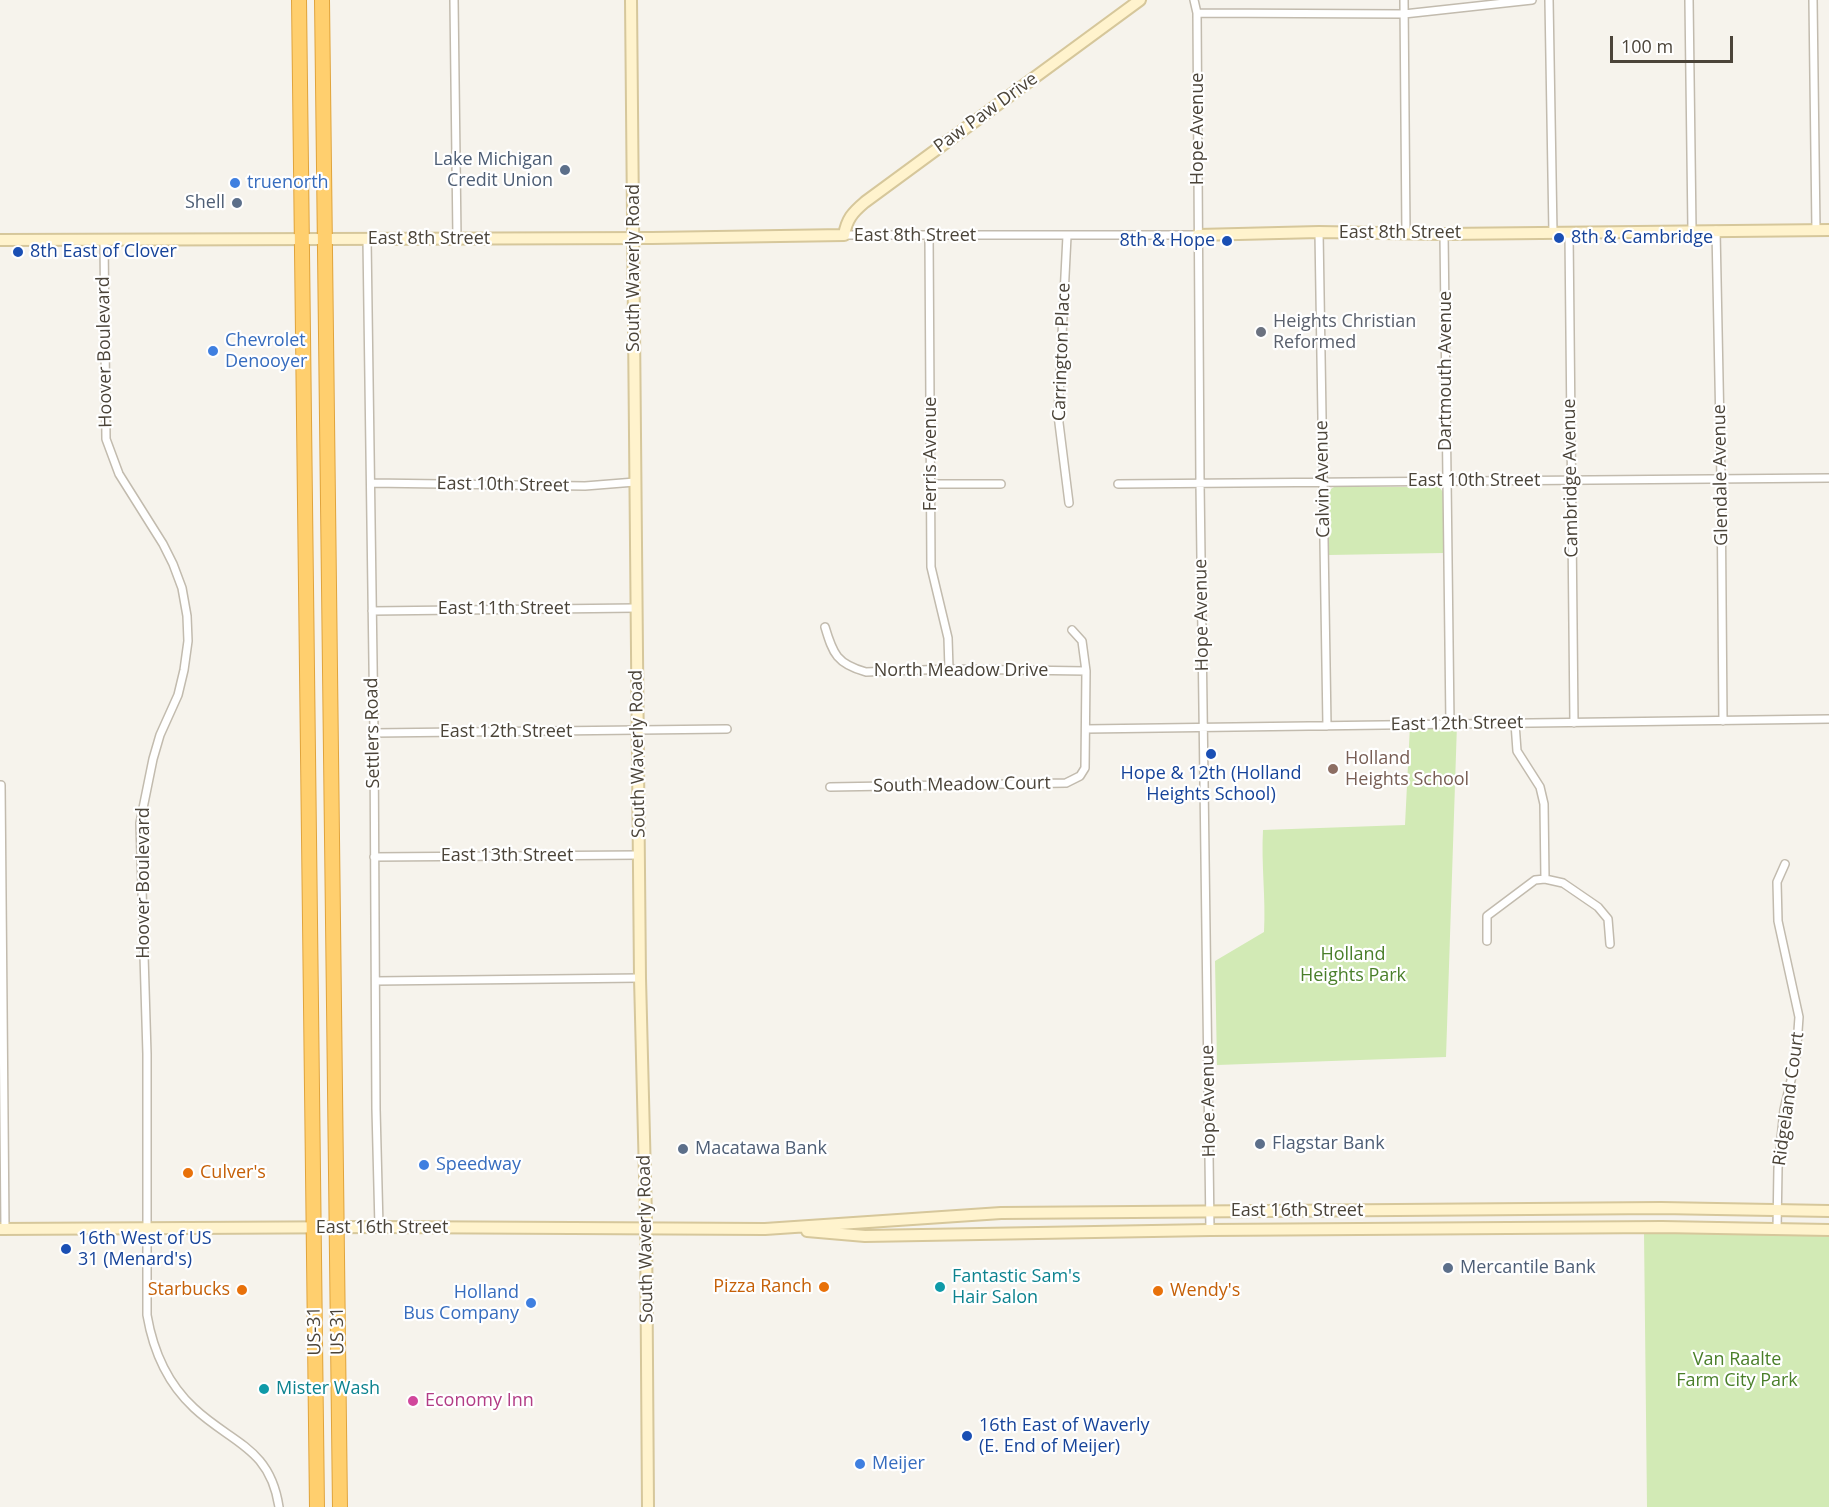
<!DOCTYPE html>
<style>
body{margin:0}
#map{position:relative;width:1829px;height:1507px;overflow:hidden;background:#f6f3ec;font-family:"Open Sans",sans-serif}
canvas{display:block}
.scale{position:absolute;left:1610px;top:36px;width:123px;height:27px;box-sizing:border-box;border:3px solid #4b4439;border-top:0;padding-left:8px;font-size:18px;line-height:21px;white-space:nowrap;color:#4b4439;-webkit-text-stroke:4px #fff;paint-order:stroke}
</style>
<div id="map">
<canvas width="1829" height="1507"></canvas>
<div class="scale">100 m</div>
</div>
<script>
const ctx = document.querySelector('canvas').getContext('2d');
ctx.lineJoin = 'round';
function paint(path, color) { ctx.fillStyle = color; ctx.fill(path, 'evenodd'); }
function stroke(path, color, width, dash) { ctx.strokeStyle = color; ctx.lineWidth = width; ctx.lineCap = dash ? 'butt' : 'round'; ctx.setLineDash(dash || []); ctx.stroke(path); }
function label(font, color, halo, rows, align = 'center') {
  ctx.font = font + ' "Open Sans",sans-serif'; ctx.lineWidth = 4.5; ctx.setLineDash([]); ctx.textBaseline = 'middle'; ctx.strokeStyle = halo; ctx.fillStyle = color; for (const [text, x, y, turn = 0] of rows) {
    ctx.save(); ctx.translate(x, y); ctx.rotate((+turn || 0) * Math.PI / 180); ctx.textAlign = isNaN(turn) ? turn : align; if (halo) ctx.strokeText(text, 0, 0); ctx.fillText(text, 0, 0); ctx.restore();
  }
}
const green = new Path2D(`
 M1334,487H1439L1443,492L1444,553L1329,555L1328,491Z
 M1457,724L1446,1057L1217,1065L1215,961L1264,932C1266,898 1261,864 1263,830L1405,825L1410,725Z
 M1644,1233L1829,1234V1507H1647Z`);
const street = new Path2D(`
 M454,0L457,238
 M1194,0L1197,13L1200,483L1210,1230
 M1404,0L1406,233
 M1549,0L1553,233
 M1689,0L1692,230
 M1813,0L1816,230
 M1197,13L1404,14L1532,0
 M1716,230L1721,479L1723,721
 M1319,232L1327,726
 M1569,233L1574,723
 M1444,234L1450,724
 M844,235H1198
 M929,236L931,567L948,638L949,669
 M1067,236L1058,415L1069,503
 M367,239L374,733L376,1109L379,1227
 M104,240L106,439L119,474L163,544L173,564L182,588L187,616L188,641L184,670L178,695L160,735L153,759L140,823L147,1054V1315C153,1350 168,1384 194,1408C231,1443 270,1447 279,1507
 M371,483L585,486L635,482
 M931,484H1001
 M1118,484L1829,478
 M372,611L636,608
 M825,627C833,654 837,664 866,672L949,669L1086,671
 M1515,723L1517,751L1540,787L1544,804L1545,879
 M1086,729L1829,719
 M374,733L727,729
 M1,785L5,1229
 M830,787L1066,783L1080,776L1085,768L1086,671L1082,641L1072,630
 M374,857L639,855
 M1487,941V916L1535,880L1545,879L1563,883L1598,907L1608,919L1610,944
 M376,981L640,978
 M1777,1230L1778,1168L1784,1110L1796,1059L1799,1017L1778,921L1777,882L1785,864`);
const secondary = new Path2D(`
 M631,0L640,978L646,1216L648,1507
 M1198,235L1319,232L1444,234L1829,230
 M0,240L652,238L844,235C847,219 852,213 865,202L1140,0
 M0,1229L379,1227L765,1229L1001,1213L1661,1208L1829,1211
 M807,1231L865,1236L1210,1230L1508,1228L1662,1227L1829,1230`);
const highway = new Path2D(`
 M299,0L317,1507
 M322,0L340,1507`);
const markers = [
 [565,170,6,"#5c6f8a"],
 [235,183,6,"#3f7fe0"],
 [237,203,6,"#5c6f8a"],
 [1559,238,6,"#1a4fb4"],
 [1227,241,6,"#1a4fb4"],
 [18,252,6,"#1a4fb4"],
 [1261,332,6,"#6b7280"],
 [213,351,6,"#3f7fe0"],
 [1211,754,6,"#1a4fb4"],
 [1333,769,6,"#8d6e63"],
 [1260,1144,6,"#5c6f8a"],
 [683,1149,6,"#5c6f8a"],
 [424,1165,6,"#3f7fe0"],
 [188,1173,6,"#e8710a"],
 [66,1249,6,"#1a4fb4"],
 [1448,1268,6,"#5c6f8a"],
 [824,1287,6,"#e8710a"],
 [940,1287,6,"#0f9aa8"],
 [242,1290,6,"#e8710a"],
 [1158,1291,6,"#e8710a"],
 [531,1303,6,"#3f7fe0"],
 [264,1389,6,"#0f9aa8"],
 [413,1401,6,"#d1479c"],
 [967,1436,6,"#1a4fb4"],
 [860,1464,6,"#3f7fe0"]
];
const streetNames = [
 ["Paw Paw Drive",986,113,-36],
 ["Hope Avenue",1198,129,-90],
 ["East 8th Street",1400,233],
 ["East 8th Street",915,236],
 ["East 8th Street",429,239],
 ["South Waverly Road",634,268,-90],
 ["Hoover Boulevard",105,352,-91],
 ["Carrington Place",1062,352,-88],
 ["Dartmouth Avenue",1446,371,-90],
 ["Ferris Avenue",931,454,-90],
 ["Glendale Avenue",1721,475,-91],
 ["Cambridge Avenue",1571,478,-91],
 ["Calvin Avenue",1323,479,-91],
 ["East 10th Street",1474,481],
 ["East 10th Street",503,485,1],
 ["East 11th Street",504,609],
 ["Hope Avenue",1202,615,-91],
 ["North Meadow Drive",961,671],
 ["East 12th Street",1457,724,-1],
 ["East 12th Street",506,732],
 ["Settlers Road",373,733,-91],
 ["South Waverly Road",638,754,-91],
 ["South Meadow Court",962,785,-1],
 ["East 13th Street",507,856],
 ["Hoover Boulevard",144,883,-90],
 ["Ridgeland Court",1789,1099,-82],
 ["Hope Avenue",1209,1101,-91],
 ["East 16th Street",1297,1211],
 ["East 16th Street",382,1228],
 ["South Waverly Road",646,1239,-91],
 ["US-31",315,1331,-91],
 ["US 31",338,1331,-91]
];
const serviceNames = [
 ["Lake Michigan",553,160,"right"],
 ["Credit Union",553,181,"right"],
 ["Shell",225,203,"right"],
 ["Flagstar Bank",1272,1144],
 ["Macatawa Bank",695,1149],
 ["Mercantile Bank",1460,1268]
];
const shopNames = [
 ["truenorth",247,183],
 ["Chevrolet",225,341],
 ["Denooyer",225,362],
 ["Speedway",436,1165],
 ["Holland",519,1293,"right"],
 ["Bus Company",519,1314,"right"],
 ["Meijer",872,1464]
];
const transitNames = [
 ["8th & Cambridge",1571,238],
 ["8th & Hope",1215,241,"right"],
 ["8th East of Clover",30,252],
 ["Hope & 12th (Holland",1211,774,"center"],
 ["Heights School)",1211,795,"center"],
 ["16th West of US",78,1239],
 ["31 (Menard's)",78,1260],
 ["16th East of Waverly",979,1426],
 ["(E. End of Meijer)",979,1447]
];
const worshipNames = [
 ["Heights Christian",1273,322],
 ["Reformed",1273,343]
];
const educationNames = [
 ["Holland",1345,759],
 ["Heights School",1345,780]
];
const parkNames = [
 ["Holland",1353,955],
 ["Heights Park",1353,976],
 ["Van Raalte",1737,1360],
 ["Farm City Park",1737,1381]
];
const foodNames = [
 ["Culver's",200,1173],
 ["Pizza Ranch",812,1287,"right"],
 ["Starbucks",230,1290,"right"],
 ["Wendy's",1170,1291]
];
const cultureNames = [
 ["Fantastic Sam's",952,1277],
 ["Hair Salon",952,1298],
 ["Mister Wash",276,1389]
];
const hotelNames = [
 ["Economy Inn",425,1401]
];
paint(green, '#d2eab5');
stroke(street, '#c2bbae', 10);
stroke(secondary, '#d6c79b', 14);
stroke(highway, '#e0a43c', 16);
stroke(street, '#fff', 7);
stroke(secondary, '#fff3cd', 10);
stroke(highway, '#ffcf6e', 14);
for (const [x, y, r, color] of markers) { const dot = new Path2D(); dot.arc(x, y, r, 0, 2 * Math.PI); ctx.fillStyle = color; ctx.fill(dot); stroke(dot, '#fff', 2); }
label('18px', '#4b4439', '#fff', streetNames);
label('18px', '#4e5e75', '#fff', serviceNames, 'left');
label('18px', '#366cbe', '#fff', shopNames, 'left');
label('18px', '#164399', '#fff', transitNames, 'left');
label('18px', '#5b616d', '#fff', worshipNames, 'left');
label('18px', '#785e54', '#fff', educationNames, 'left');
label('18px', '#4a7f2a', '#fff', parkNames);
label('18px', '#c56008', '#fff', foodNames, 'left');
label('18px', '#0d838f', '#fff', cultureNames, 'left');
label('18px', '#b23c85', '#fff', hotelNames, 'left');
</script>
